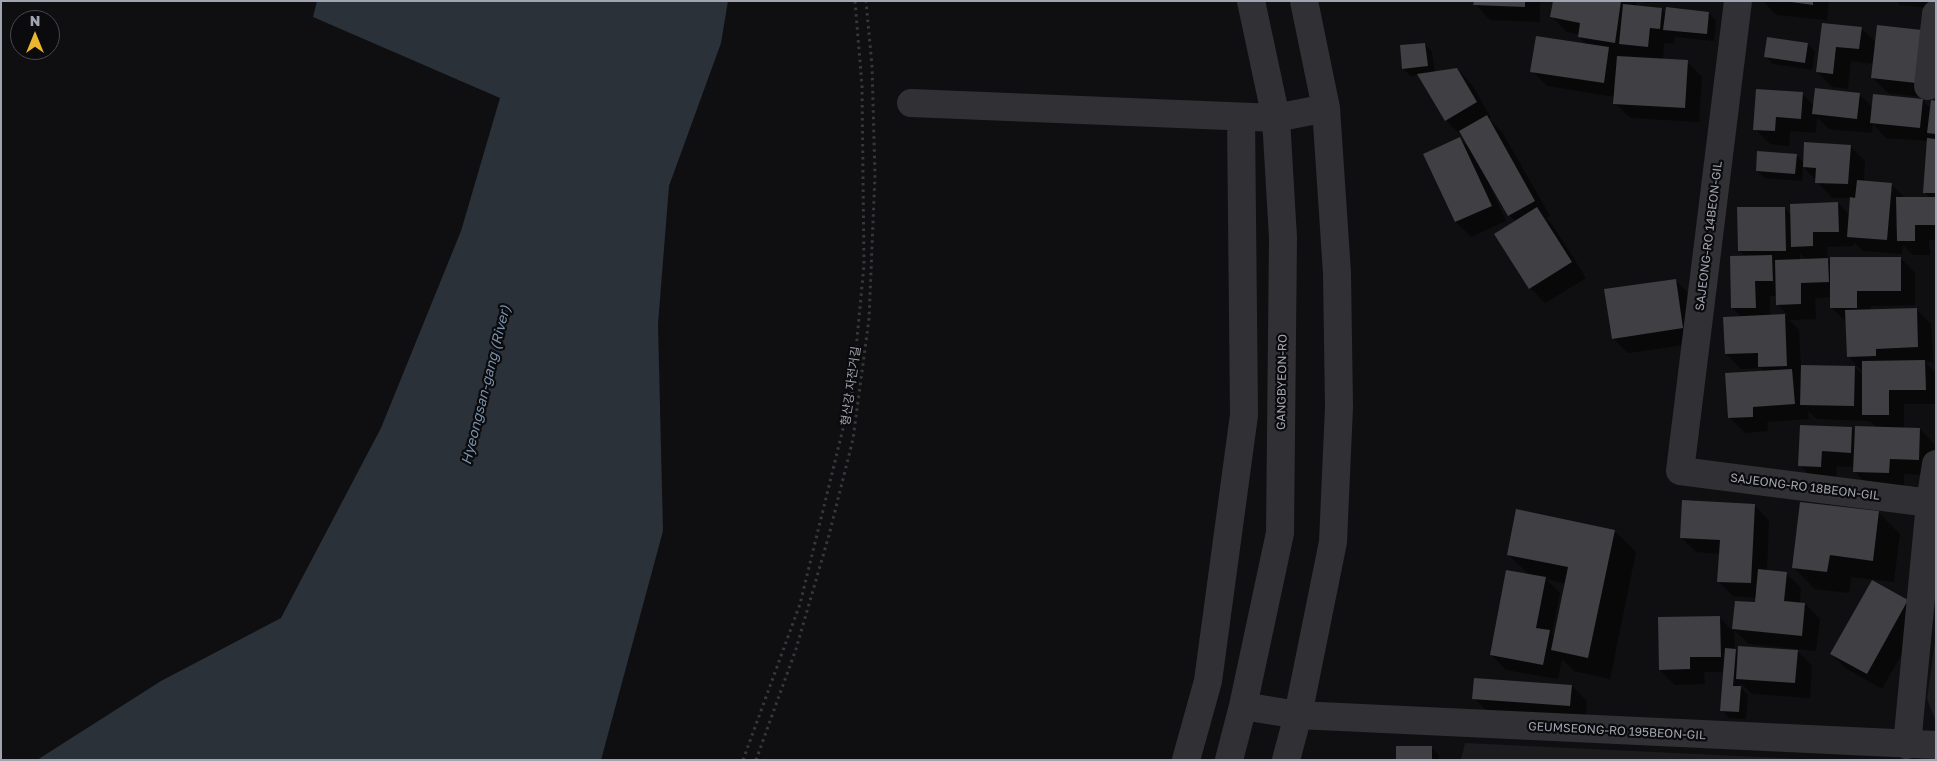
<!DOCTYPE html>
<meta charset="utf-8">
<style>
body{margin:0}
#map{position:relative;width:1937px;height:761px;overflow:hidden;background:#0f0f11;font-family:"Golos Text",sans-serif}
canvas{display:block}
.frame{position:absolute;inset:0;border:2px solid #a1a5b1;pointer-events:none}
.north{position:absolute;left:10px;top:10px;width:50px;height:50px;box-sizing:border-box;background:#0b0a0c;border:1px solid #47484e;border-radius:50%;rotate:0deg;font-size:14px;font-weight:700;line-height:20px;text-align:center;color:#a1a5b1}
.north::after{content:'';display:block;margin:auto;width:18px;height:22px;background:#eab52f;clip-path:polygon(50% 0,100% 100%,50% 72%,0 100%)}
</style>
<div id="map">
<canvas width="1937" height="761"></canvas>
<div class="frame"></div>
<div class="north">N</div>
</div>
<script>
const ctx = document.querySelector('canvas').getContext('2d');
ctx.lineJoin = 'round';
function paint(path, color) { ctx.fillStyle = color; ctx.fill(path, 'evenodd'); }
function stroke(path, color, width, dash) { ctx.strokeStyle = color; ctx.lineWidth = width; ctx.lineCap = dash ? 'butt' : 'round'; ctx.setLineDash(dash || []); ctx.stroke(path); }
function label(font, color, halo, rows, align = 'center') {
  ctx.font = font + ' "Golos Text","Noto Sans KR",sans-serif'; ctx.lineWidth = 4.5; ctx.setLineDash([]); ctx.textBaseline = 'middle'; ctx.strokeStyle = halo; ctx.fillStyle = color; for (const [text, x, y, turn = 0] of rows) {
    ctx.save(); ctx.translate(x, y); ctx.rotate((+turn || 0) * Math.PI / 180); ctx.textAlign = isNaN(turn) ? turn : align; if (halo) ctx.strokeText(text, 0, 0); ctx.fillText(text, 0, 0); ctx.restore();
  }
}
const built = new Path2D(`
 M1936,634V722L1927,699Z
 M1465,743L1822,760H1461Z`);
const water = new Path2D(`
 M317,1H728L721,43L669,186L658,324L663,531L601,760H37L161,681L281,618L381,428L461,231L500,98L313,17Z`);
const shadow = new Path2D(`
 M1475,1H1540V22L1490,20L1475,4Z
 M1554,1H1635L1638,7L1661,9L1666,14L1709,13L1716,21L1714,41L1675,37L1674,44L1664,43L1663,60L1687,62L1702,77L1699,122L1630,118L1615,103V97L1547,86L1532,71L1587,45L1579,37V34L1567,32L1552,17Z
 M1642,1H1669V3H1644Z
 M1763,1H1829L1827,20L1776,15Z
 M1896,1H1936V9L1900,5Z
 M1823,24L1861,28L1931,98L1888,93L1873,78L1874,64L1851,61L1848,89L1832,87L1817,72Z
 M1425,44L1432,52L1435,73L1457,69L1472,85L1491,118L1489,119L1502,132L1550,216L1546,218L1552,224L1586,278L1545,303L1530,288L1516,222L1509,215L1490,183L1489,184L1506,221L1471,237L1456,222L1459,138L1470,149L1463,134L1461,135L1446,120L1419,75L1411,76L1403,69Z
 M1807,44L1815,51L1812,70L1773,64L1766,57Z
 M1802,94L1814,106L1859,94L1873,108L1922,100L1931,109L1936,102V240H1929L1930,255H1913L1903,245L1902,254L1863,251L1854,242V246L1827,247L1828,260L1831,263L1900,258L1915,273V305L1871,306V311L1916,309L1931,324L1933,362H1925L1936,373V404H1904V429H1920L1935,445L1933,475L1904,474V488L1869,486L1854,471L1855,467L1837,466L1836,482L1815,481L1800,465L1851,428L1856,433L1877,428L1870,421L1817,419L1808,411L1809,419L1767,422L1768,431L1745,433L1730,418L1765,372L1761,368L1741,369L1726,354L1742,317L1732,308L1746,257L1739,250L1785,208L1791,215L1838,203L1850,215L1851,198H1832L1803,166L1802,181L1765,178L1757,171L1796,155L1804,163L1850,146L1865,161L1864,182L1892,185L1906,199H1931L1925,192L1928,141L1886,138L1873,124L1872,133L1829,129L1817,117L1816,133L1790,131L1789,146L1770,144L1755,129ZM1800,254L1807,260L1800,261ZM1770,296H1777V304L1788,315L1770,316ZM1831,297V307L1847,323L1848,356L1863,372V375L1855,367L1801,366L1799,330L1789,320L1816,319L1815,298Z
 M1675,280L1690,295L1698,343L1628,353L1613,338Z
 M1754,505L1769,521L1767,571L1786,573L1801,588L1800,604H1805L1820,619L1816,651L1749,644L1734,630L1735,650L1739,653L1797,651L1812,666L1810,698L1752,694L1741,683V688L1748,695L1746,719L1729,718L1722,710L1725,672H1704L1705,684L1675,685L1660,670L1719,617L1733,631L1736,602L1756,603L1757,598L1733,596L1718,581L1720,554L1696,552L1681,537Z
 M1878,512L1900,534L1894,582L1851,577L1849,593L1815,589L1793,567Z
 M1614,531L1636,552L1610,679L1574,671L1562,659L1558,679L1506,670L1491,654L1530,576L1509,555ZM1546,579L1566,584L1555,637L1552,634L1560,593Z
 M1908,601L1923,616L1882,689L1847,669L1831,654Z
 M1572,686L1587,701L1585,721L1489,713L1474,698Z
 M1431,748L1439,755V760H1397Z`);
const building = new Path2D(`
 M1474,1H1525V7L1473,5Z
 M1553,1H1621L1615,43L1578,37L1580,23L1550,17Z
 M1784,1H1813V5Z
 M1623,4L1662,8L1660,29L1650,28L1648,47L1619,44Z
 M1666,7L1709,12L1707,34L1663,30Z
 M1822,23L1862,27L1859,49L1836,47L1833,74L1816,72Z
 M1877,25L1922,30L1916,83L1871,78Z
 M1536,36L1609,47L1604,83L1530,72Z
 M1767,37L1808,43L1805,63L1764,57Z
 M1425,43L1428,66L1402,69L1400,45Z
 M1617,56L1688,60L1685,108L1613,104Z
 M1457,68L1477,102L1445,121L1417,74Z
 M1815,88L1860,93L1857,119L1812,114Z
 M1756,89L1803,92L1801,119L1776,117L1775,131L1753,130Z
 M1873,94L1923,99L1920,128L1870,123Z
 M1931,100L1936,101V134L1927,133Z
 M1487,115L1535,201L1508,216L1459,131Z
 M1460,137L1492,206L1455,222L1423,154Z
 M1927,138L1936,139V193H1923Z
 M1804,142L1851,145L1848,184L1815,183L1816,168L1803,167Z
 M1757,151L1797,154L1795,174L1756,171Z
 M1857,180L1892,183L1887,240L1847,237L1850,197L1855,198Z
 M1896,197H1936V225H1915V241H1897Z
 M1838,202L1839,232H1813V246L1791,247L1790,204Z
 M1537,207L1572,262L1529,289L1494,234Z
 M1737,207H1785L1786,251H1738Z
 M1772,255L1773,281H1755L1756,308H1731L1730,256Z
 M1830,257H1901V291H1857V308H1830Z
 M1828,258L1829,282L1801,283V304L1776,305L1775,260Z
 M1676,279L1683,328L1612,339L1604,289Z
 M1917,308L1918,347L1876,349V356L1847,357L1845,310Z
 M1785,314L1787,366L1758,367V353L1725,354L1723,317Z
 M1925,360L1926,390H1889V415H1862V361Z
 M1801,365L1855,366L1854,406L1800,405Z
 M1792,369L1795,404L1753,407V417L1728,418L1725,373Z
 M1800,425L1852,427L1851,453L1822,451L1821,467L1798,466Z
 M1855,426L1920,428L1919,460L1890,459L1889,473L1853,472Z
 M1682,500L1755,504L1751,583L1717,582L1720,540L1680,538Z
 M1800,502L1879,511L1873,561L1830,555L1827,572L1792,568Z
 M1516,509L1615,530L1588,658L1551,650L1568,567L1507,555Z
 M1758,569L1787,572L1784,601L1805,603L1802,636L1732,629L1735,601L1755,602Z
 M1506,570L1546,577L1536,628L1550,630L1543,665L1490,655Z
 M1872,580L1908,600L1867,674L1830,654Z
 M1720,616L1721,657H1690V669L1659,670L1658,617Z
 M1738,646L1798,650L1795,683L1736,679Z
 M1725,648L1736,649L1733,686H1741L1739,712L1720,711Z
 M1474,678L1572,685L1570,706L1472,699Z
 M1396,746H1432V760H1396Z`);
const path = new Path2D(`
 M743,760L800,604L852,392L864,265L862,86L855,1
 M756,760L796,649L829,535L853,439L869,319L875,175L872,66L866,1`);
const minor = new Path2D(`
 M1738,1L1680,471L1930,503
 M1928,86L1936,14
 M911,103L1276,118L1326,108
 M1243,706L1298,715L1936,745
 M1907,745L1930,503L1936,464
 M1186,760L1208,681L1244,415L1241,117
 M1229,760L1243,706L1280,533L1283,238L1276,118L1251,1
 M1286,760L1298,715L1333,542L1339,407L1337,273L1326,108L1304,1`);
const streetNames = [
 ["SAJEONG-RO 14BEON-GIL",1709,236,-83],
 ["GANGBYEON-RO",1282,382,-89],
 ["형산강 자전거길",851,386,-82],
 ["SAJEONG-RO 18BEON-GIL",1805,487,7],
 ["GEUMSEONG-RO 195BEON-GIL",1617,731,3]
];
const waterNames = [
 ["Hyeongsan-gang (River)",486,385,-76]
];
paint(built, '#1c1b1e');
paint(water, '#2a3138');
paint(shadow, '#0007');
paint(building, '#3f3f44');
stroke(path, '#37383c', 3, [2.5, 4]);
stroke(minor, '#313135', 28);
label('12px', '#a1a5b1', '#0b0a0c', streetNames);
label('italic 14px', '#7891ac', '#0b0a0c', waterNames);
</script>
